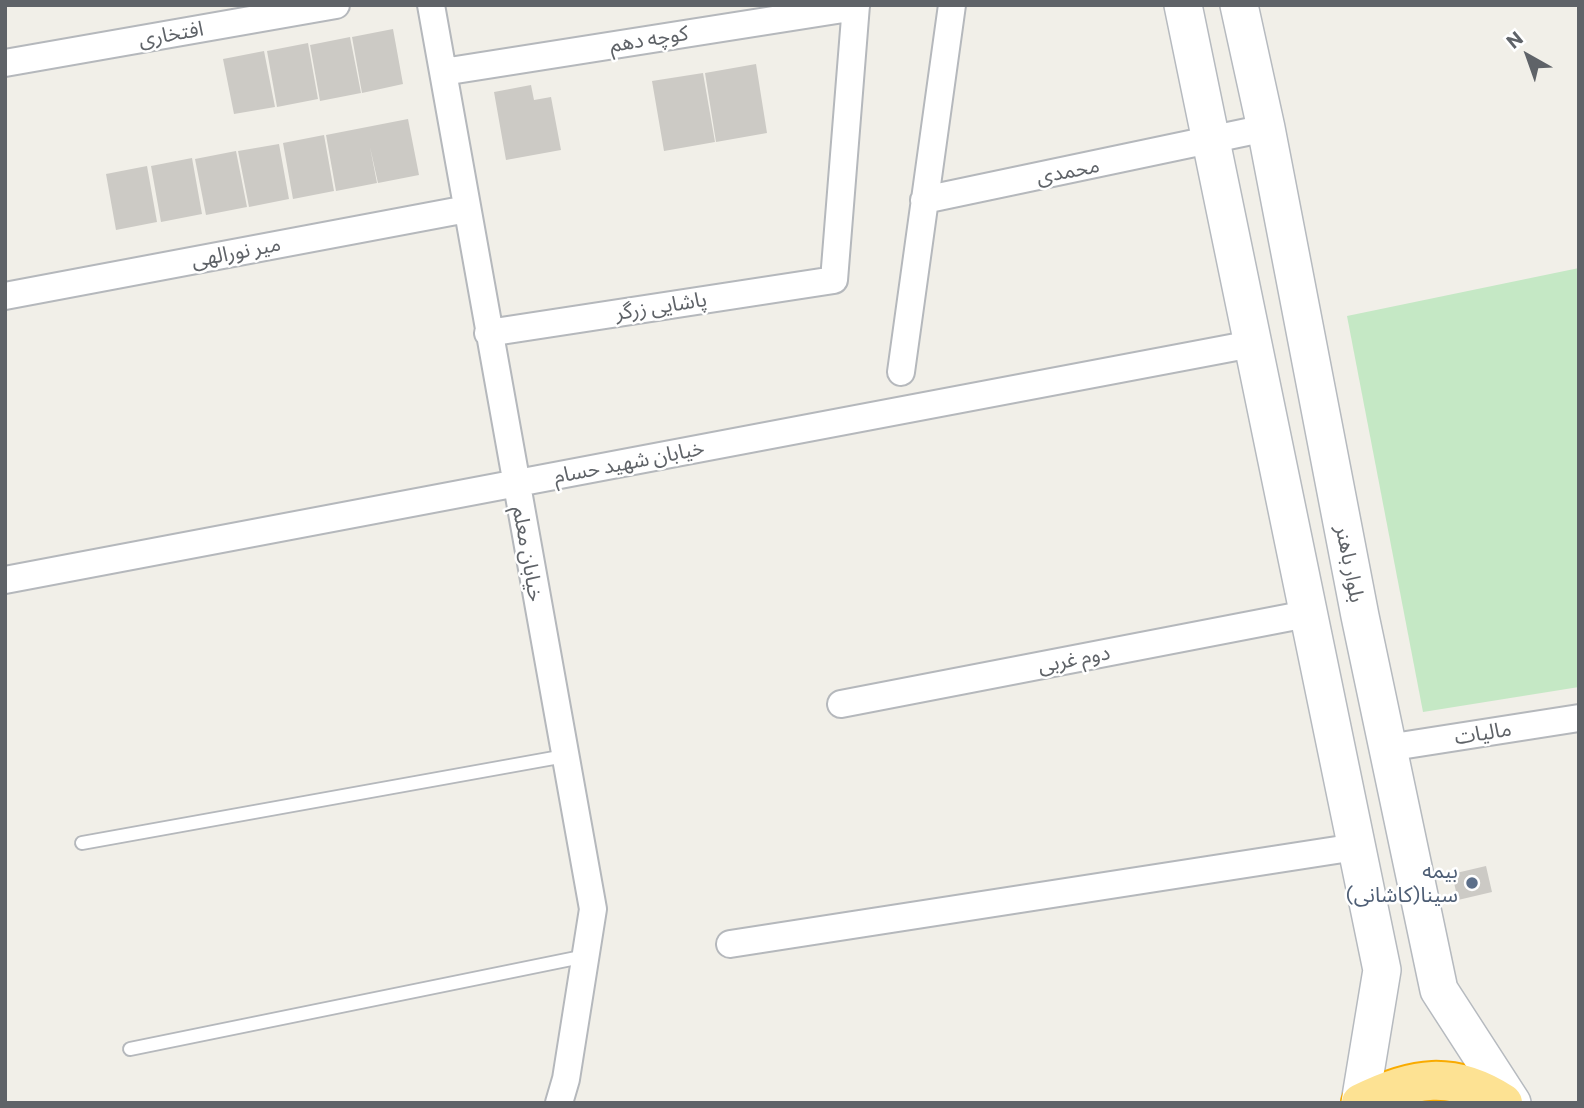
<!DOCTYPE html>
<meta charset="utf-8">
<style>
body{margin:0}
#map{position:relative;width:1584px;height:1108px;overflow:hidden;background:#f1efe8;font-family:Commissioner,sans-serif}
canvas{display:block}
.frame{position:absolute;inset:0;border:7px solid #5f6368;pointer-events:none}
.north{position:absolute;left:1493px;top:21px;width:70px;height:70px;-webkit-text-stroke:5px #fff;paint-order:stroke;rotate:320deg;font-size:19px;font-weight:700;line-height:28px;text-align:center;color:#5f6368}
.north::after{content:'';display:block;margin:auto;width:24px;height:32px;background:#5f6368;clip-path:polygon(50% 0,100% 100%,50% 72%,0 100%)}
</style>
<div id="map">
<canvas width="1584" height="1108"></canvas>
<div class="frame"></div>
<div class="north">N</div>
</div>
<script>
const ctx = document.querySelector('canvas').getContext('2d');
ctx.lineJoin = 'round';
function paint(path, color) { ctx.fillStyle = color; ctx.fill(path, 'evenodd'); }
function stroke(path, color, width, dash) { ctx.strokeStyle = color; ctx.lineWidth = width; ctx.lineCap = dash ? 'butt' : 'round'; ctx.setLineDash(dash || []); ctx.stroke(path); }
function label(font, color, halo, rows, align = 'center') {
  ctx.font = font + ' Commissioner,"Noto Sans Arabic",sans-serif'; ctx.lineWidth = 5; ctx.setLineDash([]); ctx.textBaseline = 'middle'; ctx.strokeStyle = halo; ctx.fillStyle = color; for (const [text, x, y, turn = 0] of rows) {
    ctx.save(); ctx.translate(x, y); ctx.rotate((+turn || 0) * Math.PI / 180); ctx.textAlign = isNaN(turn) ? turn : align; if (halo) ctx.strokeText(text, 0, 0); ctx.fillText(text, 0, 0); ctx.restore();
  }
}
const green = new Path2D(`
 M1579,268V687L1423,712L1347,316Z`);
const building = new Path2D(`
 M393,29L403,84L362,93L352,37Z
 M350,37L361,93L320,101L310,45Z
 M308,43L318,99L277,107L267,51Z
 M264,51L275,107L234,114L223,59Z
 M756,64L767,133L716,142L705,73Z
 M703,73L715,142L664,151L652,81Z
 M531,85L534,100L551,97L561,150L506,160L494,92Z
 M408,119L419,175L378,183L370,147L377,183L336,191L326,135Z
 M324,135L334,191L293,199L283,143Z
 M279,144L289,199L249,207L238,151Z
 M236,151L247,207L206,215L195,159Z
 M192,158L202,214L161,222L151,166Z
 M147,166L157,222L116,230L106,174Z
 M1486,866L1492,892L1458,900L1452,874Z`);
const lane = new Path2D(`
 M82,843L565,756
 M130,1049L586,956`);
const street = new Path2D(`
 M431,5L593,909L566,1079L559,1103
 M5,63L336,5
 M443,72L856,7
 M924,200L1266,128
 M5,296L467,209
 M488,333L834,280L856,5
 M901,372L952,5
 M5,580L1252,344
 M841,704L1307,614
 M1387,748L1579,718
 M730,944L1356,847`);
const secondary = new Path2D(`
 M1183,5L1382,970L1360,1103
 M1239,5L1266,128L1360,616L1439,990L1512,1103`);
const highway = new Path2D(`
 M1361,1103C1413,1077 1452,1070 1503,1103`);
const markers = [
 [1472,883,7,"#5c6f8a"]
];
const streetNames = [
 ["افتخاری",171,34,-10],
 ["کوچه دهم",649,39,-9],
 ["محمدی",1068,171,-11],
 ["میر نورالهی",236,252,-11],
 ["پاشایی زرگر",661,306,-9],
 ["خیابان شهید حسام",629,462,-11],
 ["خیابان معلم",528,554,80],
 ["بلوار باهنر",1350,564,79],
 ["دوم غربی",1074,659,-11],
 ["مالیات",1483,733,-9]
];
const serviceNames = [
 ["بیمه",1458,871],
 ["سینا(کاشانی)",1458,895]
];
paint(green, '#c5e8c5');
paint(building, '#cccac5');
stroke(lane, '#b5b8bc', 16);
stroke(street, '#b5b8bc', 30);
stroke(secondary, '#b6babf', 40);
stroke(highway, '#f9ab00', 42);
stroke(lane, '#fff', 12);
stroke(street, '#fff', 26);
stroke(secondary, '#fff', 37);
stroke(highway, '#fde293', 38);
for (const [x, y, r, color] of markers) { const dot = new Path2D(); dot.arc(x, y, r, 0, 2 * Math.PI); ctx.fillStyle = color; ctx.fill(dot); stroke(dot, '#fff', 2.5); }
label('21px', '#5f6368', '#fff', streetNames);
label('21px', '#4e5e75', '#fff', serviceNames, 'right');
</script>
